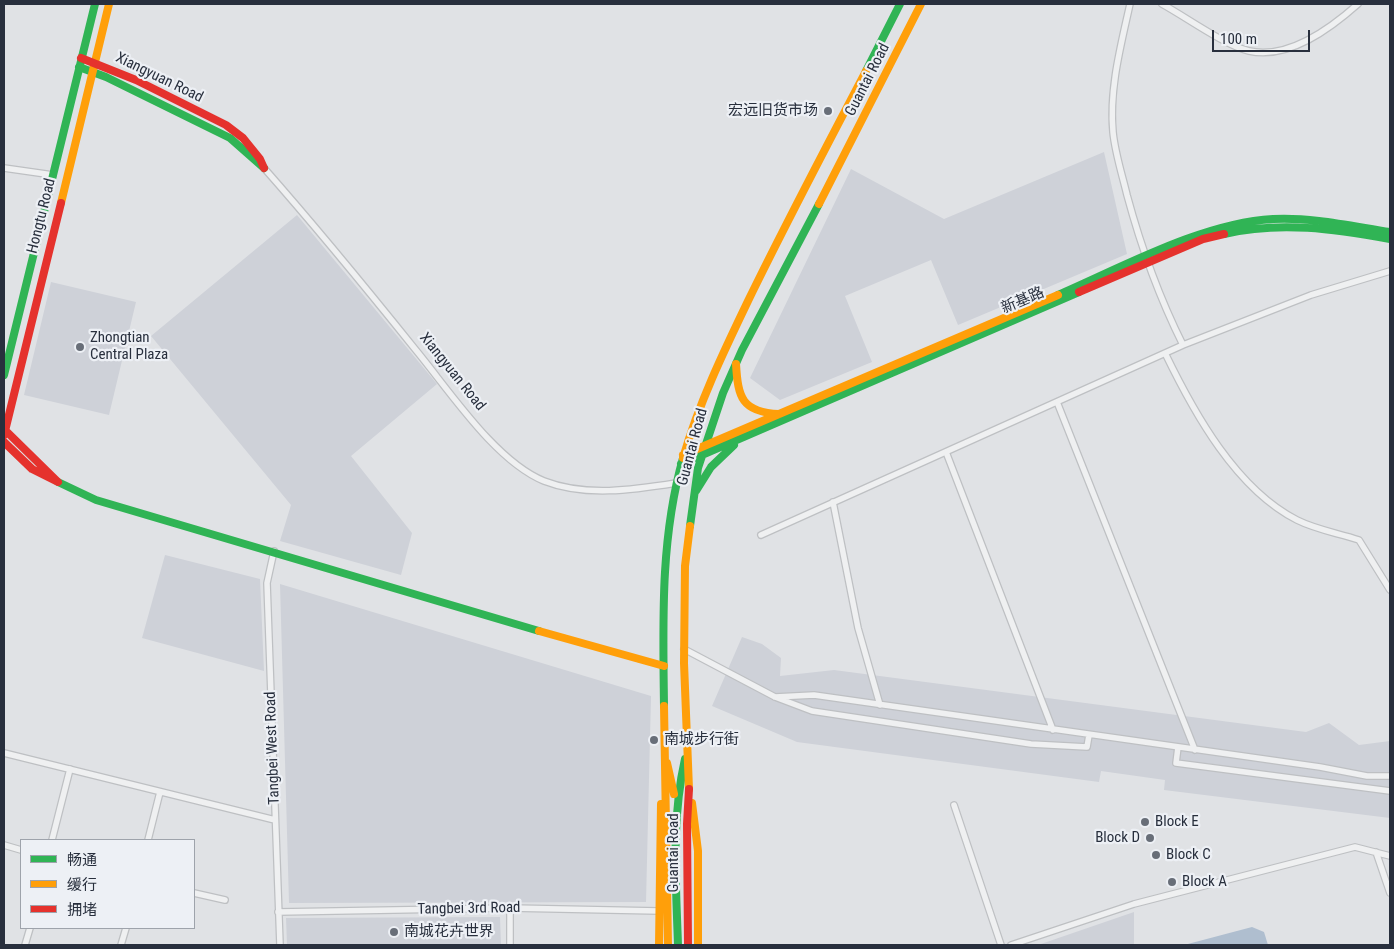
<!DOCTYPE html>
<meta charset="utf-8">
<style>
body{margin:0}
#map{position:relative;width:1394px;height:949px;overflow:hidden;background:#e0e2e5;font-family:"Roboto Condensed","Noto Sans SC",sans-serif}
canvas{display:block}
.frame{position:absolute;inset:0;border:5px solid #282f3d;pointer-events:none}
.legend{position:absolute;left:20px;top:839px;width:175px;height:90px;box-sizing:border-box;background:#edf0f5;border:1px solid #9ea3ab;margin:0;padding:6px 9px;list-style:none;font-size:15px;color:#282f3d}
.legend li{display:flex;align-items:center;gap:10px;height:25px}
.legend b{width:25px;border:1px solid #9ea3ab}
.scale{position:absolute;left:1212px;top:30px;width:98px;height:22px;box-sizing:border-box;border:2px solid #282f3d;border-top:0;padding-left:6px;font-size:15px;line-height:18px;white-space:nowrap;color:#282f3d;-webkit-text-stroke:4px #edf0f5;paint-order:stroke}
</style>
<div id="map">
<canvas width="1394" height="949"></canvas>
<div class="frame"></div>
<ul class="legend">
<li><b style="height:6px;background:#30b455"></b>畅通</li>
<li><b style="height:6px;background:#ff9f0a"></b>缓行</li>
<li><b style="height:6px;background:#e5322d"></b>拥堵</li>
</ul>
<div class="scale">100 m</div>
</div>
<script>
const ctx = document.querySelector('canvas').getContext('2d');
ctx.lineJoin = 'round';
function paint(path, color) { ctx.fillStyle = color; ctx.fill(path, 'evenodd'); }
function stroke(path, color, width, dash) { ctx.strokeStyle = color; ctx.lineWidth = width; ctx.lineCap = dash ? 'butt' : 'round'; ctx.setLineDash(dash || []); ctx.stroke(path); }
function label(font, color, halo, rows, align = 'center') {
  ctx.font = font + ' "Roboto Condensed","Noto Sans SC",sans-serif'; ctx.lineWidth = 4.5; ctx.setLineDash([]); ctx.textBaseline = 'middle'; ctx.strokeStyle = halo; ctx.fillStyle = color; for (const [text, x, y, turn = 0] of rows) {
    ctx.save(); ctx.translate(x, y); ctx.rotate((+turn || 0) * Math.PI / 180); ctx.textAlign = isNaN(turn) ? turn : align; if (halo) ctx.strokeText(text, 0, 0); ctx.fillText(text, 0, 0); ctx.restore();
  }
}
const built = new Path2D(`
 M1104,152L1127,254L958,325L931,260L845,296L872,362L780,400L750,378L851,169L944,219Z
 M297,215L437,384L351,456L412,533L401,575L280,541L291,505L151,336Z
 M51,282L136,302L109,415L24,395Z
 M165,555L260,579L264,671L142,638Z
 M280,584L651,696L646,902L289,903Z
 M742,637L762,644L781,658L780,676L834,670L1306,732L1329,723L1359,745L1390,741V818L1164,790L1165,780L1101,771L1099,782L797,742L712,706Z
 M1134,912V945H1038Z
 M500,917L501,945H287L286,918Z`);
const water = new Path2D(`
 M1252,927L1264,932L1268,945H1184Z`);
const street = new Path2D(`
 M1130,4C1121,45 1109,89 1113,132C1115,153 1122,174 1127,195C1141,247 1159,297 1183,345
 M1162,4C1186,17 1224,45 1249,51C1289,60 1331,28 1358,4
 M4,168L53,175
 M264,168C316,227 366,288 415,349C449,390 495,461 544,481C585,497 633,490 676,483
 M1165,353C1194,413 1236,489 1297,520C1317,530 1338,533 1359,540L1390,590
 M1057,402L1195,750
 M946,452L1053,730
 M833,502L858,628L880,705
 M761,535L1183,345L1311,295L1390,271
 M274,551L267,583L280,945
 M684,649L775,697L812,711L1031,744L1087,747L1089,735
 M775,697L814,695L1320,767L1367,776H1390
 M1178,747L1176,763L1390,791
 M4,753L275,820
 M954,805L1001,945
 M52,840L70,769
 M148,840L160,792
 M4,845L21,850
 M1376,852L1390,893
 M194,893L225,900
 M278,912L510,908L659,911
 M25,945L30,928
 M121,945L126,928
 M510,945V908
 M1011,945L1134,904L1355,847L1390,856`);
const fast = new Path2D(`
 M79,67L106,77L230,138L264,168
 M866,71L900,4
 M1224,234C1280,221 1335,229 1390,239
 M1058,295C1123,267 1202,223 1273,219C1312,217 1351,226 1390,232
 M4,375L95,4
 M681,464L1079,292
 M58,482L96,500L539,631
 M696,491L711,467L734,445
 M690,526L698,468L723,393L742,350L819,204
 M664,706C663,623 660,539 683,458
 M678,945C676,882 671,821 685,759`);
const slow = new Path2D(`
 M61,203L109,4
 M819,204L921,4
 M736,364C738,398 742,412 779,414
 M683,455L1058,295
 M683,458C699,403 723,353 748,301C786,223 826,147 866,71
 M539,631L664,666
 M664,706L668,945
 M667,763L674,794
 M689,789L684,663L685,566L690,526
 M692,803L698,851V945
 M659,945L661,804`);
const jam = new Path2D(`
 M81,58L136,80L226,125L243,138L260,159L264,168
 M1079,292L1203,239L1224,234
 M4,429L58,482L32,469L4,442
 M4,435L61,203
 M688,945L687,824L689,789`);
const markers = [
 [828,111,5,"#686e78"],
 [80,347,5,"#686e78"],
 [654,740,5,"#686e78"],
 [1145,822,5,"#686e78"],
 [1150,838,5,"#686e78"],
 [1156,855,5,"#686e78"],
 [1172,882,5,"#686e78"],
 [394,932,5,"#686e78"]
];
const streetNames = [
 ["Xiangyuan Road",159,78,26],
 ["Guantai Road",868,80,-63],
 ["Hongtu Road",42,216,-76],
 ["新基路",1023,301,-23],
 ["Xiangyuan Road",452,372,51],
 ["Guantai Road",693,447,-75],
 ["Tangbei West Road",273,748,-92],
 ["Guantai Road",674,853,-90],
 ["Tangbei 3rd Road",469,909,-1]
];
const poiNames = [
 ["宏远旧货市场",818,111,"right"],
 ["Zhongtian",90,338],
 ["Central Plaza",90,355],
 ["南城步行街",664,740],
 ["Block E",1155,822],
 ["Block D",1140,838,"right"],
 ["Block C",1166,855],
 ["Block A",1182,882],
 ["南城花卉世界",404,932]
];
paint(built, '#ced1d8');
paint(water, '#afbecf');
stroke(street, '#bec0c3', 8);
stroke(street, '#eff0f1', 5.5);
stroke(fast, '#30b455', 8);
stroke(slow, '#ff9f0a', 8);
stroke(jam, '#e5322d', 8);
for (const [x, y, r, color] of markers) { const dot = new Path2D(); dot.arc(x, y, r, 0, 2 * Math.PI); ctx.fillStyle = color; ctx.fill(dot); stroke(dot, '#edf0f5', 2); }
label('15px', '#282f3d', '#edf0f5', streetNames);
label('15px', '#282f3d', '#edf0f5', poiNames, 'left');
</script>
